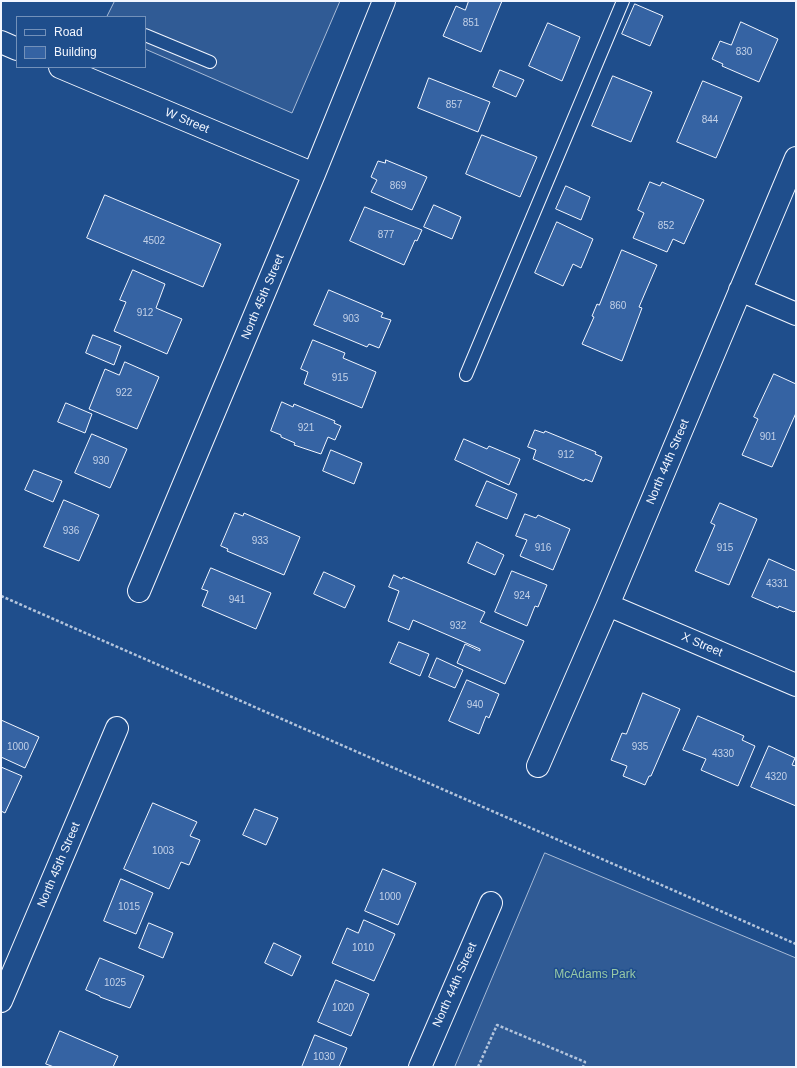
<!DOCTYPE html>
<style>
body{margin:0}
#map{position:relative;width:797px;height:1068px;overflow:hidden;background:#1f4e8c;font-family:Helvetica,sans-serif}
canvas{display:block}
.frame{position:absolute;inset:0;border:2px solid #f2f6ff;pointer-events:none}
.legend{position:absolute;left:16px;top:16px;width:130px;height:52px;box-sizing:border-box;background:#1f4e8c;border:1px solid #7391ba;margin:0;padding:5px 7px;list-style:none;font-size:12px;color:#f2f6ff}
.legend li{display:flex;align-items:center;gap:8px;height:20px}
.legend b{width:20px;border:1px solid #7391ba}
</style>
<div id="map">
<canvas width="797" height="1068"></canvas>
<div class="frame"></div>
<ul class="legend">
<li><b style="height:5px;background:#1f4e8c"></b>Road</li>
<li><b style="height:11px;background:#3563a3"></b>Building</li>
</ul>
</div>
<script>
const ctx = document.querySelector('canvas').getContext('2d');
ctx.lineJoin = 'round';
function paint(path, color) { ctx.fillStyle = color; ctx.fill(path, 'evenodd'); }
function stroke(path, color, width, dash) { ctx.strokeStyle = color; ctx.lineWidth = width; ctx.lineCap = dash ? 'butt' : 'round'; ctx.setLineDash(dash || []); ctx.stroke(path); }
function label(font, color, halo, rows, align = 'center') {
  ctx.font = font + ' Helvetica,sans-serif'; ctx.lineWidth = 3; ctx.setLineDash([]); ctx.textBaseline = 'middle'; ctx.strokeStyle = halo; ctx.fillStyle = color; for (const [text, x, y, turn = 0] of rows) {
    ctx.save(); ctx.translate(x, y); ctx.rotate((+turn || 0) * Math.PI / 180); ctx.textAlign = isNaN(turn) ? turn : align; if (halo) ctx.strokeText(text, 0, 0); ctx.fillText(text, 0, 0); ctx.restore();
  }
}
const built = new Path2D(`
 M115,1H340L292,113L145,49V17H107Z
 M545,853L796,958V1067H455Z`);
const building = new Path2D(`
 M469,1H502L481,52L443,36L456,6L465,10Z
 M635,4L663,16L650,46L622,34Z
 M741,22L778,39L759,82L722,66L723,64L712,59L720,41L731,45Z
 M548,23L580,37L562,81L529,66Z
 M500,70L524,80L516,97L493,87Z
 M613,76L652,92L631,142L592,126Z
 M429,78L490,102L478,132L418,108Z
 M703,81L742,97L716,158L677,142Z
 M482,135L537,157L520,197L466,174Z
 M386,160L427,177L412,210L371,192L377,180L371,177L378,161L385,163Z
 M650,182L660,186L662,182L704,200L684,244L673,239L667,252L633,238L644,213L638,210Z
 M566,186L590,197L581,220L556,209Z
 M105,195L221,244L203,287L87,238Z
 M434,205L461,217L452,239L424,227Z
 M365,207L422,230L417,241L415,240L404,265L350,241Z
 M557,222L593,239L581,268L573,264L563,286L535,273Z
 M622,250L657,265L639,307L642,308L622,361L582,344L594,317L592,316L597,304L599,305Z
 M133,270L165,284L156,308L182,319L167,354L114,331L126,302L120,300Z
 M329,290L383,313L381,317L391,320L379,348L369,344L367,347L314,325Z
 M93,335L121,346L114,365L86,353Z
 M313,340L345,353L343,358L376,372L362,408L304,384L308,372L301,369Z
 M125,362L159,377L137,429L89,409L105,369L119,375Z
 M774,374L796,384V413L772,467L742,455L758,419L754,417Z
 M282,402L293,407L294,404L335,421L334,423L341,426L335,440L328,437L321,454L294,445L295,443L281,437V435L271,431Z
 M66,403L92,414L85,433L58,422Z
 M535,430L544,433L545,431L596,452L595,454L602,457L592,482L585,479L584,481L533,459L536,450L528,447Z
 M92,434L127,449L110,488L75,473Z
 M464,439L487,449L489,446L520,459L509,485L455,460Z
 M331,450L362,463L354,484L323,471Z
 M34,470L62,481L53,502L25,490Z
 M487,481L517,494L507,519L476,506Z
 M64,500L99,515L79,561L44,547Z
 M720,503L757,519L729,585L695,571L715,525L711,523Z
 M235,513L243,516L244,513L300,537L284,575L227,551L228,549L221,546Z
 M525,514L536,518L538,515L570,529L553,570L520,556L527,540L516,536Z
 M477,542L504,555L495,575L468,563Z
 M769,559L796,571V610L794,612L779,606L778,608L752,597Z
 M211,568L271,593L256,629L202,606L208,591L202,589Z
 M512,571L547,585L538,607L535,606L527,626L495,612Z
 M324,572L355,586L345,608L314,594Z
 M394,575L402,579L403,577L485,612L480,622L524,641L505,684L457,663L465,644L480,651V649L413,620L409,630L388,621L399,591L389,587Z
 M399,642L429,654L420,676L390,663Z
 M437,658L463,670L455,688L429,677Z
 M467,680L499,694L489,718L486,716L479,734L449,721Z
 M643,693L680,709L651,776H649L645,785L623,776L627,766L611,760L622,733L626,734Z
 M698,716L744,736L742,740L755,746L738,786L701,770L706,759L683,750Z
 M1,720L39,737L25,768L1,757Z
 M769,746L795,758L792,765L796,766V806L751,787Z
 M1,767L22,776L5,813L1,811Z
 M153,803L197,822L190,836L200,840L189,865L181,862L169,889L124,869Z
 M255,809L278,818L266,845L243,835Z
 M383,869L416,883L398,925L365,911Z
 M121,879L153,893L136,934L104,921Z
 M364,920L395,934L374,981L332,963L347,928L358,933Z
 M149,923L173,933L163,958L139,948Z
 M274,943L301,956L292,976L265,963Z
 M100,958L144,976L130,1008L100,997V996L86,990Z
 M336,980L369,994L351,1036L318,1022Z
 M60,1031L118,1056L113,1067H54L46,1064Z
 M315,1035L347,1048L339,1067H302Z`);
const path = new Path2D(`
 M1,596L796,944
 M478,1067L497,1025L585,1062L583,1067`);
const service = new Path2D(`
 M145,35L210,62
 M466,375L623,1`);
const minor = new Path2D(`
 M1,42L17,49
 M60,67L314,174
 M740,290L796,314
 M139,591L314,174L384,1
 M608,605L796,685
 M538,766L608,605L796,158
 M1,1001L117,728
 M420,1067L491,903`);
const numberNames = [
 ["851",471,23],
 ["830",744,52],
 ["857",454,105],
 ["844",710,120],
 ["869",398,186],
 ["852",666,226],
 ["877",386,235],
 ["4502",154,241],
 ["860",618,306],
 ["912",145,313],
 ["903",351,319],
 ["915",340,378],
 ["922",124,393],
 ["921",306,428],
 ["901",768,437],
 ["912",566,455],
 ["930",101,461],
 ["936",71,531],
 ["933",260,541],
 ["916",543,548],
 ["915",725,548],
 ["4331",777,584],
 ["924",522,596],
 ["941",237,600],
 ["932",458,626],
 ["940",475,705],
 ["1000",18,747],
 ["935",640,747],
 ["4330",723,754],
 ["4320",776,777],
 ["1003",163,851],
 ["1000",390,897],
 ["1015",129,907],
 ["1010",363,948],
 ["1025",115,983],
 ["1020",343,1008],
 ["1030",324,1057]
];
const streetNames = [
 ["W Street",187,121,23],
 ["North 45th Street",263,297,-67],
 ["North 44th Street",668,462,-67],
 ["X Street",702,645,23],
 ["North 45th Street",59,865,-67],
 ["North 44th Street",455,985,-66]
];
const parkNames = [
 ["McAdams Park",595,975]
];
paint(built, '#305b95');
stroke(built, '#a8bbd7', 1);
paint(building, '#3563a3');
stroke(building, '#f2f6ff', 1);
stroke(service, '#f2f6ff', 14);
stroke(minor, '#f2f6ff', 24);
stroke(path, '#b3c4dc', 2.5, [3, 2]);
stroke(service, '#1f4e8c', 12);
stroke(minor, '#1f4e8c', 22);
label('10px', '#c3d1e8', null, numberNames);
label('12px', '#f2f6ff', '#1f4e8c', streetNames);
label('12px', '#97c8a6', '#1f4e8c', parkNames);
</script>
